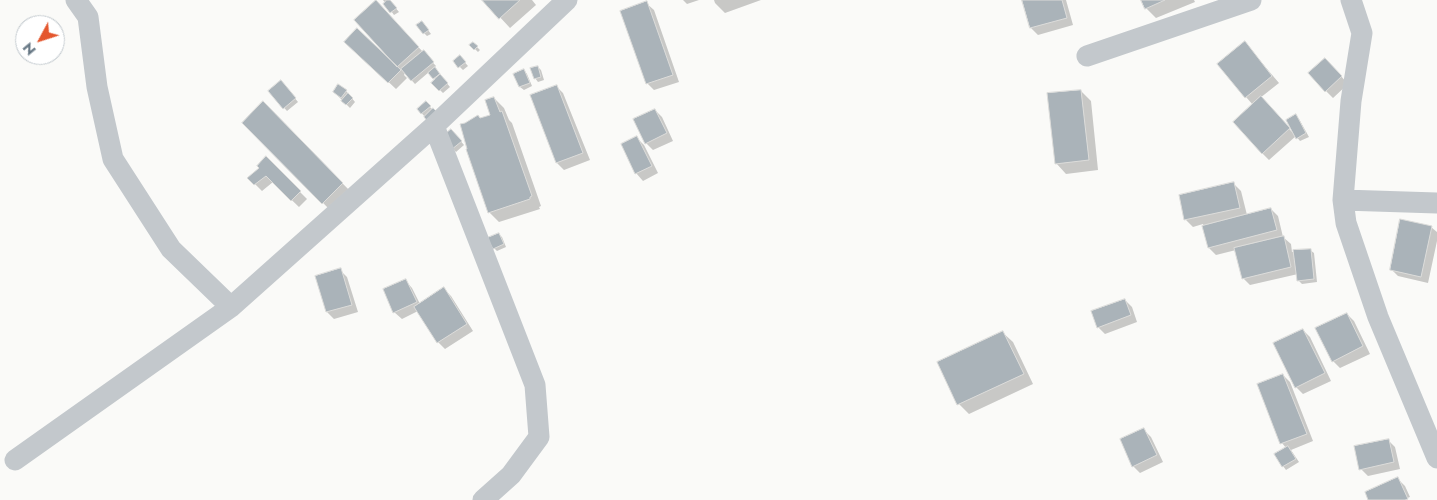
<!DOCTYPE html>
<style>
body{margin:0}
#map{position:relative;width:1437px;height:500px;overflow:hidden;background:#fafaf8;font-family:Jost,sans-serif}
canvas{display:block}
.north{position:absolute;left:15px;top:15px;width:50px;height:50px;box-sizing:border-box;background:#fff;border:1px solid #c1c8cd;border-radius:50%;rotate:230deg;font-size:14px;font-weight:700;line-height:20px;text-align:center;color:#657683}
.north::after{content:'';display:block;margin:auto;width:18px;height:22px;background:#e4572e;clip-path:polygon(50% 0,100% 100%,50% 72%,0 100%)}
</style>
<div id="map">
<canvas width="1437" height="500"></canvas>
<div class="north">N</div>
</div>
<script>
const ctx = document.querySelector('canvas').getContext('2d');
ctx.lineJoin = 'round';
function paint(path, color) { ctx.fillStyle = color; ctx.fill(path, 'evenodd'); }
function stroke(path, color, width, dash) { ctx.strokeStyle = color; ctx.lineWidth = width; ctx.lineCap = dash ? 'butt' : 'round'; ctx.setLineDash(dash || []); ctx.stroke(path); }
const shadow = new Path2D(`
 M383,0H389L399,12L394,15Z
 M484,0H532L536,5L510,28Z
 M683,0H699L687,4Z
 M714,0H761L725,13L715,3Z
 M1023,0H1066L1073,25L1038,35L1031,28Z
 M1143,0H1194L1195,2L1156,18L1146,8Z
 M646,3L654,10L679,82L654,90L647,83Z
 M383,9L436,66L434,68L450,87L443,93L433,83L436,80L429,72L415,84L405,73L404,75L407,78L396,89L346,42L394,64Z
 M425,26L431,34L427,36L424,33Z
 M473,43L480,50L478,52L471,45Z
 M1245,43L1279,83L1260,98L1293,133L1296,116L1299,119L1309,137L1300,141L1296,136L1269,160L1262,153L1253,105L1246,97Z
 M460,57L468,66L463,70L454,61Z
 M1332,66L1348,84L1333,98L1326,91Z
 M538,67L541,70L544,80L538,82L535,78Z
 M524,70L527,74L532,86L524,90L520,87L515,74Z
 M284,85L298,102L287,111L269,91Z
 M556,86L563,93L590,160L564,170L557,163L531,96Z
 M346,91L355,102L350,108L334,92Z
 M1081,91L1091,101L1098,170L1066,174L1056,163Z
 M494,98L504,108L509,120L512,123L541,206L539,207L540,209L499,222L489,212L481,119L492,115Z
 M263,103L353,194L333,213L244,123Z
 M426,103L433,110L425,117L418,109Z
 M655,110L662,117L673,141L653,150L646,143Z
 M451,130L464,145L456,152L443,138Z
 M637,138L644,145L658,173L643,181L636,173L622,145Z
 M266,158L307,199L299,207L273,182L262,191L249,178L261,168Z
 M1234,184L1241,191L1247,215L1271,209L1278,216L1283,237L1291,244L1292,252L1310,250L1314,253L1317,282L1302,284L1298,280V274L1250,285L1243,278L1236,250L1216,255L1209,248L1203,224L1193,227L1186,220L1180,196Z
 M1431,227L1437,232V241L1428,283L1398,276L1391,269Z
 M498,234L502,237L506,247L497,251L494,248Z
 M340,270L347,277L358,312L334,319L327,312Z
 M405,280L412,288L420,304L444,289L451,296L473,331L445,349L438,342L418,311L402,319L394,312Z
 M1125,300L1132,307L1137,322L1105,334L1098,327Z
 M1347,314L1354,321L1370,354L1340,368L1333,361Z
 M1303,330L1310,337L1331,381L1303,394L1296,387Z
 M1002,332L1013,342L1033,384L969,414L959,404Z
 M1283,375L1290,382L1313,441L1291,450L1299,462L1286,470L1283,466L1286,448L1282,443L1259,385Z
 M1144,430L1151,437L1163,462L1140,473L1133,466Z
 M1388,440L1395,447L1400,469L1368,476L1361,469Z
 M1398,479L1405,486L1410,497L1402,500H1370Z`);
const building = new Path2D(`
 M376,0L419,47L397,67L354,20Z
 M387,0H390L397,8L390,13L383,4Z
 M482,0H520L499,19Z
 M1022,0H1062L1067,18L1030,28Z
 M1141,0H1165L1145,9Z
 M647,1L673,75L646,84L620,11Z
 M422,21L429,30L423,34L416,25Z
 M357,28L401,70L388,83L344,42Z
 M1245,41L1272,76L1245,98L1217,64Z
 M473,42L478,46L474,50L469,45Z
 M424,50L434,62L411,81L401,69Z
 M460,55L466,62L458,68L453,61Z
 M1325,58L1342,76L1325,92L1308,73Z
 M538,66L541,77L534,79L530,68Z
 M435,67L440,74L433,79L428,73Z
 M524,69L530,83L519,87L513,74Z
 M440,74L448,83L439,91L431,83Z
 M281,80L296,98L283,109L268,91Z
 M338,84L347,90L341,98L333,92Z
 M557,85L583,153L556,163L530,95Z
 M1081,90L1089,160L1055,164L1047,93Z
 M348,93L353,98L346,105L341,101Z
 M1261,96L1290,128L1262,154L1233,122Z
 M494,97L500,112L502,111L532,196L530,197V199L488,213L466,149H467L460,124L465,123L478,115L480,118L490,115L485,100Z
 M263,101L343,183L322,204L242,123Z
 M426,101L431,106L421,114L417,109Z
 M433,108L438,113L428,122L424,117Z
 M655,109L667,133L645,144L633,119Z
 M1296,114L1306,133L1296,139L1286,120Z
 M451,129L462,141L451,150L441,138Z
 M637,136L652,166L635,174L621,144Z
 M266,156L301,191L291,201L266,176L254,185L247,178L259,168L257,166Z
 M1234,182L1240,208L1184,220L1179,195Z
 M1271,208L1277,230L1208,248L1202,226Z
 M1400,219L1432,226L1421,277L1390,270Z
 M499,233L504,244L493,249L487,238Z
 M1284,236L1291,267L1242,279L1234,248Z
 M1311,249L1314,279L1297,281L1293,250Z
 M341,268L352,305L326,312L315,276Z
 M406,279L417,302L393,313L383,289Z
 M444,287L467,324L437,343L414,307Z
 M1125,299L1131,315L1097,328L1091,311Z
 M1347,313L1363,346L1332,362L1315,328Z
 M1303,329L1325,373L1295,388L1273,343Z
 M1003,331L1024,374L957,405L937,362Z
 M1283,374L1307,434L1280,444L1257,384Z
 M1144,428L1157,455L1132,467L1120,439Z
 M1389,439L1394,462L1359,470L1354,446Z
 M1288,446L1296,459L1282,467L1274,454Z
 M1398,477L1408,499L1405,500H1368L1365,492Z`);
const street = new Path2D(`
 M76,0L88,17L97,87L113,159L171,249L231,307
 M1351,0L1362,33L1351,101L1343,200L1346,223L1378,317L1437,458
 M1087,56L1251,0
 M434,126L535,385L539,437L511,475L483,500
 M1343,200L1437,203
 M15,460L231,307L434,126L567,0`);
paint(shadow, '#0003');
paint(building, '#aab3b9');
stroke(building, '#dcdcda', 1);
stroke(street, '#c3c8cc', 21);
</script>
